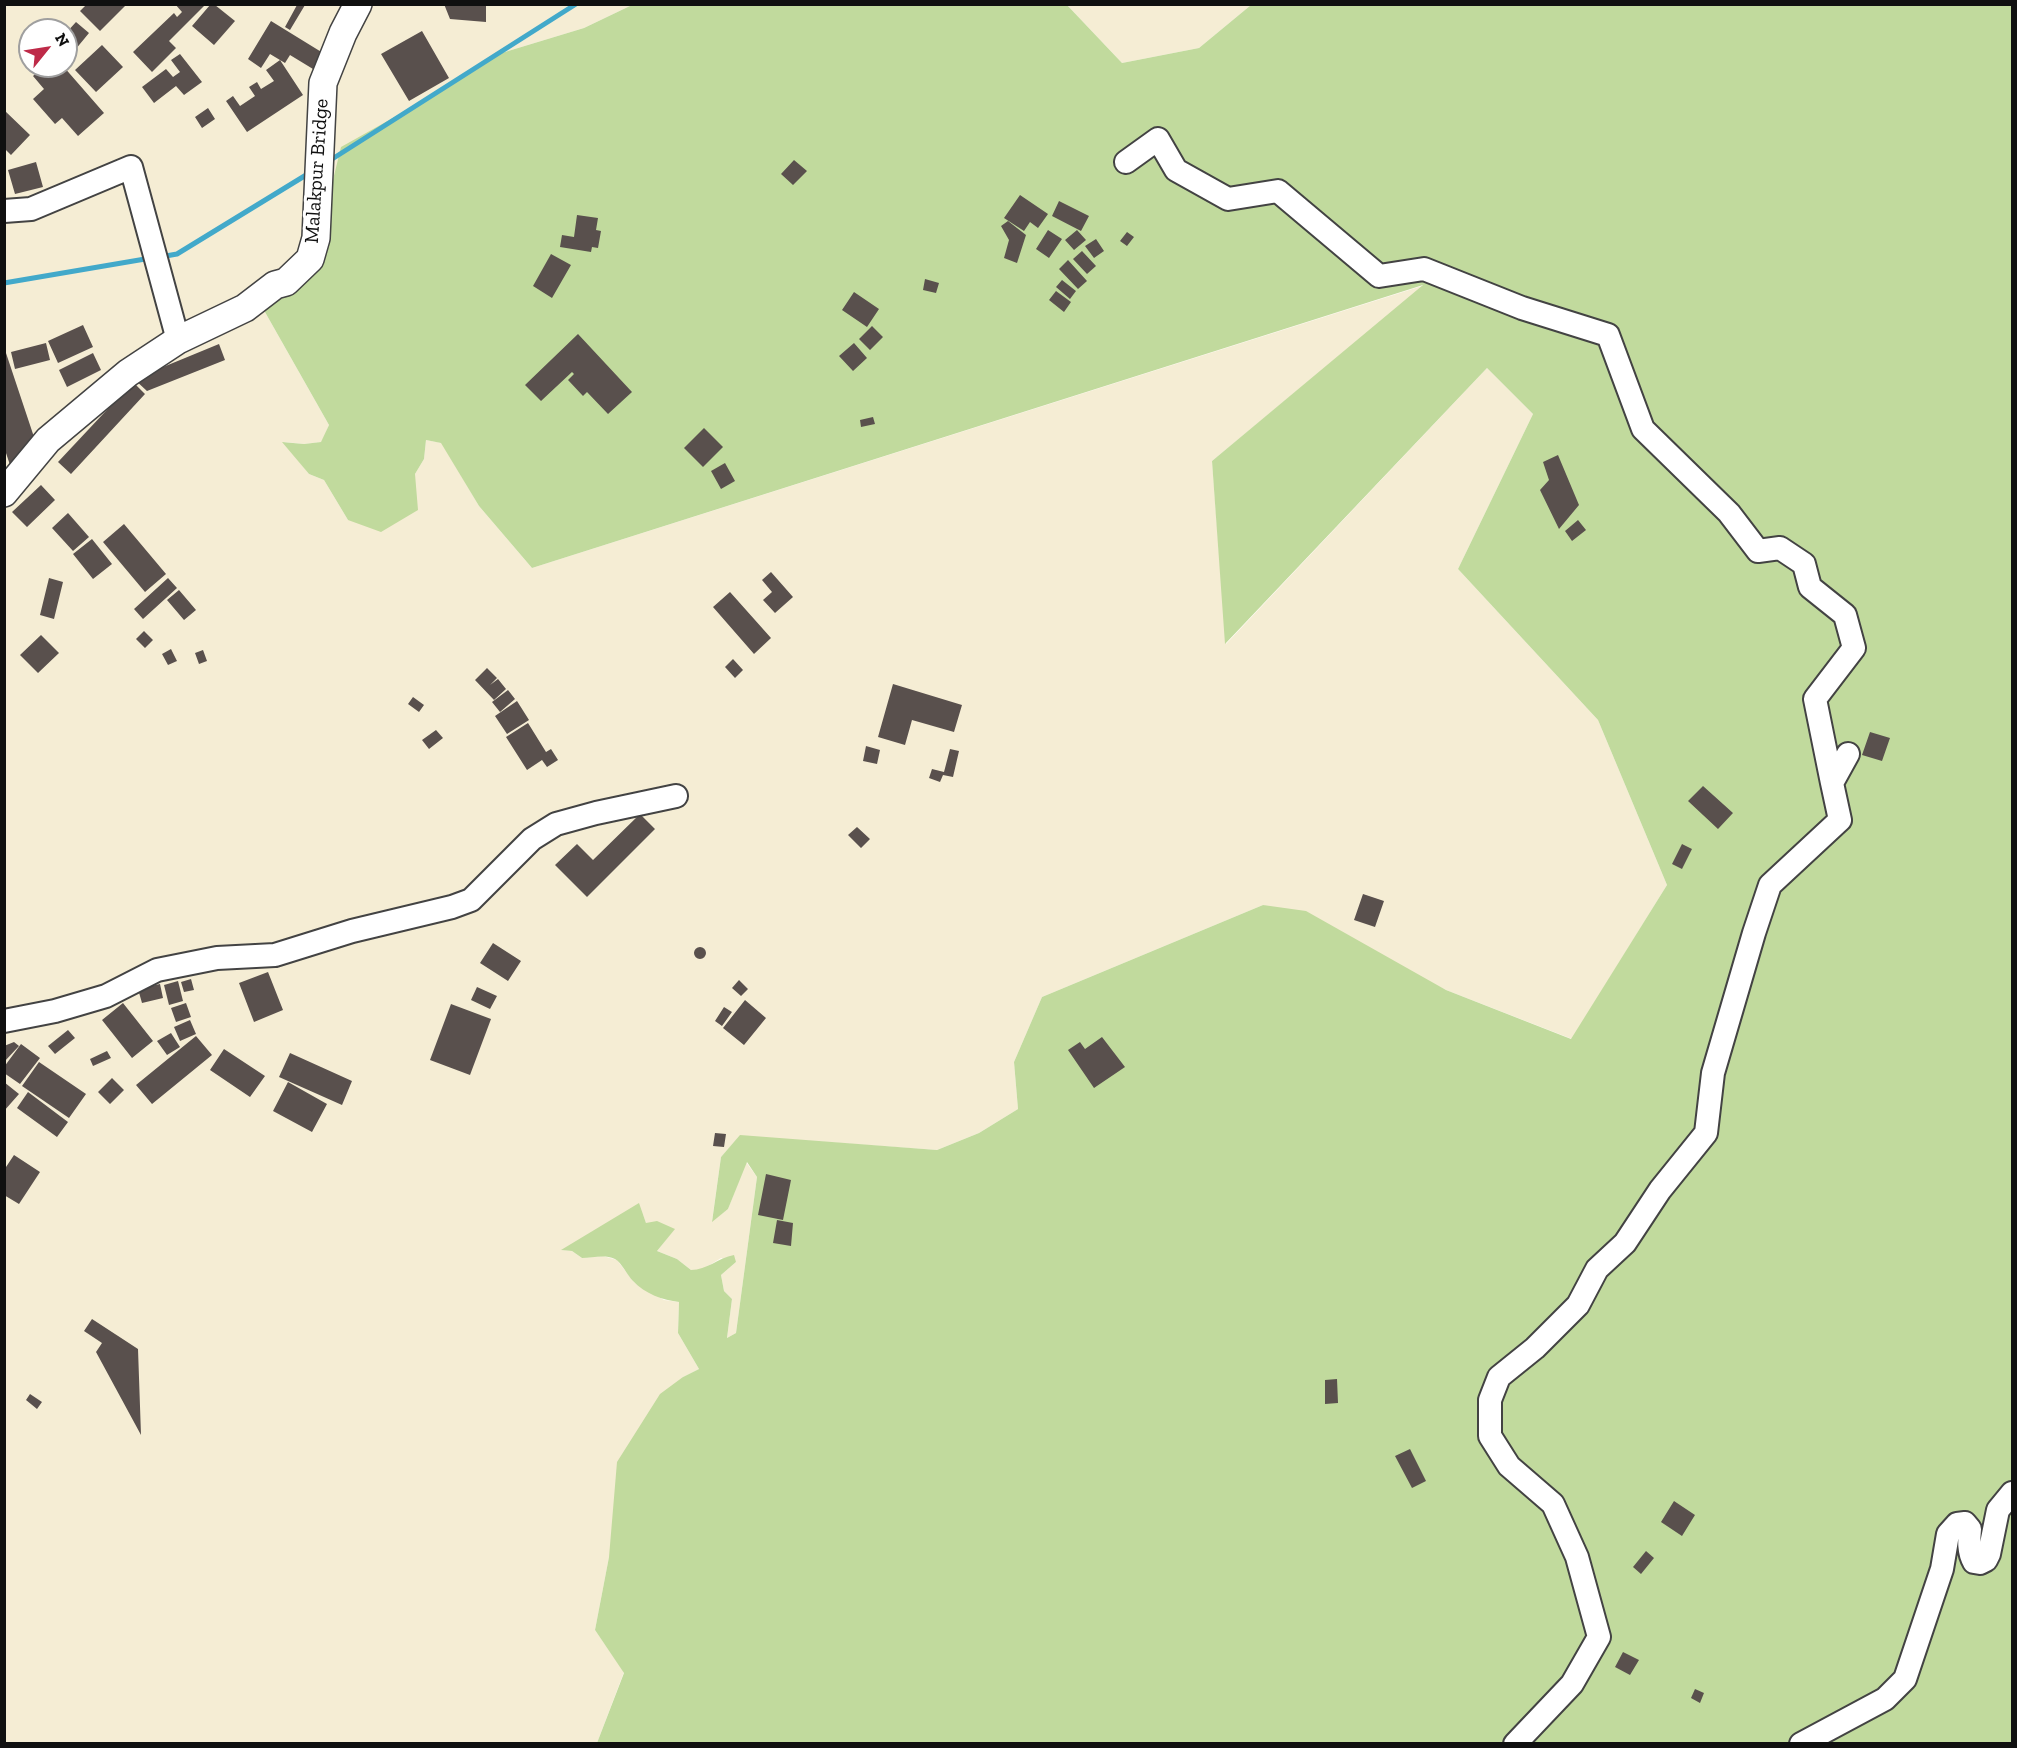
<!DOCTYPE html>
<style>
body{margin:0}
#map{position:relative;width:2017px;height:1748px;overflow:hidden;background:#fffbf4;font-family:"Zilla Slab",serif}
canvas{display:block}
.frame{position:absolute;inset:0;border:6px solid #101010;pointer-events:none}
.north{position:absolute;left:18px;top:18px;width:60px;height:60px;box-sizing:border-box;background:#fff;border:2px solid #9f9f9f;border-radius:50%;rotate:60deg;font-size:16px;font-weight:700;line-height:24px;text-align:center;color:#101010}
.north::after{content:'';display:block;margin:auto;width:21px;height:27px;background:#be2a48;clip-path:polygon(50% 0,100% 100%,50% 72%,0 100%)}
</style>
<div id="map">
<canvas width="2017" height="1748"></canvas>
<div class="frame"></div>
<div class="north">N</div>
</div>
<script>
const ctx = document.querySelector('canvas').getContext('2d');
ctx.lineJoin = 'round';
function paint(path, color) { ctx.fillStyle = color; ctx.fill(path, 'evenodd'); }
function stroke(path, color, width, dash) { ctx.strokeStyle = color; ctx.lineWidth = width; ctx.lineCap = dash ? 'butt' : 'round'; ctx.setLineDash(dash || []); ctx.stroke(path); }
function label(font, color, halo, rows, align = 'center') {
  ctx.font = font + ' "Zilla Slab",serif'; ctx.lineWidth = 6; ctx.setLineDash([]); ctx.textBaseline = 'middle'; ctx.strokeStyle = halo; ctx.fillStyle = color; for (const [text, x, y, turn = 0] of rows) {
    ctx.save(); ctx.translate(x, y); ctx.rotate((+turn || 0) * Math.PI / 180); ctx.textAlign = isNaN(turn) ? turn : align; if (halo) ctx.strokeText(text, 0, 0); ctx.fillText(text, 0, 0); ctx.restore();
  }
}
const farmland = new Path2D(`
 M5,5H632L584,28L495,55L425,100L331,188L316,238L261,305L329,425L322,442L304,444L284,442L309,474L324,480L348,520L415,474L424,459L426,440L442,443L479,506L532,568L1425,285L1212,461L1226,644L1487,368L1533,414L1458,569L1598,720L1667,885L1572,1039L1446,990L1263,905L1042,997L1014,1062L1018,1109L979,1133L937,1150L740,1136L721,1157L712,1221L728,1209L746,1162L757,1177L736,1333L727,1338L732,1299L724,1291L721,1275L736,1262L721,1258L702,1270H691L677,1259L657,1251L674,1229L646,1223L643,1215L562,1250L572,1251L582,1258L603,1256L617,1260L634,1282L664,1300L679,1302L678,1333L699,1369L683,1377L609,1557L595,1630L624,1672L597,1743L5,1744ZM30,30H66V66H30Z
 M1067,5H1251L1199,48L1122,63Z`);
const forest = new Path2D(`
 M632,5H1067L1122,63L1199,48L1251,5H2012V1743H597L624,1673L595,1630L609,1557L617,1462L660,1394L683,1377L699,1369L678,1333L679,1302C663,1300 645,1294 633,1281C627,1275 622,1263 615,1259C604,1254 593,1258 582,1258L572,1251L561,1250L639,1203L646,1223L657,1221L675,1229L657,1251L677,1259L691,1270C707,1270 718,1258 734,1255L736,1262L721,1275L724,1291L732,1299L727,1338L736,1333L757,1177L747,1162L728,1209L712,1222L721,1157L740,1135L937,1150L979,1133L1018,1109L1014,1062L1042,997L1263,905L1306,911L1446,990L1571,1039L1667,885L1598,720L1458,569L1533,414L1487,368L1225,644L1212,461L1423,285L532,568L479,506L441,443L426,440L424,459L415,474L418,510L381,532L348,520L324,480L309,474L282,442L304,444L321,442L329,425L261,305L286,282L331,188L341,147L425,100L495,55L584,28Z`);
const stream = new Path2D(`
 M329,161L576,4
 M160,257L177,254L311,172
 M4,283L151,258`);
const building = new Path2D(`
 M87,4H127L100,31L80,11Z
 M175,4H206L169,41L176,48L152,72L133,52L174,13L177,17L182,12Z
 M444,4H486V22L450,19Z
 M210,5H215L235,21L214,45L192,26Z
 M297,5H305L290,30L285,27Z
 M271,21L323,53L313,69L290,55L285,63L270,54L261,68L248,59Z
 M76,22L89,33L75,50L66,43V33Z
 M422,31L449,78L409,101L381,54Z
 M102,45L123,67L96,92L75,70Z
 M180,54L202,82L184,95L176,86L154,103L142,87L166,69L173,77L180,72L171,60Z
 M280,60L303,95L247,132L226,101L233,96L240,106L255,96L249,87L257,82L261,89L274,81L266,70Z
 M44,66H63L104,113L78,136L62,118L55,124L33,99L44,89L33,76Z
 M208,108L215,119L202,128L195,117Z
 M4,110L30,135L11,155L4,148Z
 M794,160L807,171L793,185L781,174Z
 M36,162L43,187L15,194L8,170Z
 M1020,195L1048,214L1038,228L1030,222L1024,231L1004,218Z
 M1059,201L1089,216L1081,231L1052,216Z
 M577,215L598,218L596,230L601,231L598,248L592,247L591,252L560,247L562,235L574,237Z
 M1008,221L1026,235L1017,263L1004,258L1009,240L1001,226Z
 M1048,230L1062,239L1049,258L1036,249Z
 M1077,230L1086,240L1074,250L1065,240Z
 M1127,232L1134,237L1127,246L1120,241Z
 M1096,239L1104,251L1094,258L1085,246Z
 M1082,251L1096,266L1087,274L1073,259Z
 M551,254L571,265L552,298L533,286Z
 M1068,260L1087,281L1078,289L1059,269Z
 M925,279L939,283L936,293L923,290Z
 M1062,280L1076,291L1070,299L1056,287Z
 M1056,291L1071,302L1064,312L1049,300Z
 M854,292L879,309L867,327L842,310Z
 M83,325L93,347L58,363L48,341Z
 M872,326L883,337L870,350L859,339Z
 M578,334L632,392L608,414L587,392L583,396L568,380L574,374L572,372L541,401L525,385Z
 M46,343L50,360L15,369L11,352Z
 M854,343L867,358L853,371L839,356Z
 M219,344L225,360L147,391L134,379Z
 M5,350L35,440L11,468L4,447Z
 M93,353L101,370L67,387L59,370Z
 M133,382L145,394L71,474L58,462Z
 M873,417L875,424L861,427L860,420Z
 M704,428L723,447L703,467L684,448Z
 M1558,455L1579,505L1559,529L1540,490L1549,480L1543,462Z
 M725,463L735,481L721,489L711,471Z
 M41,485L55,500L27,527L12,512Z
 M68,513L89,537L73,551L52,528Z
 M1578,520L1586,530L1572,541L1565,531Z
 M124,524L166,574L145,592L103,542Z
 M92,539L112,564L93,579L73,554Z
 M771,572L793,597L775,613L763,600L772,592L762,580Z
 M49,578L63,582L54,619L40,615Z
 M168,578L177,588L143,619L134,609Z
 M179,590L196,610L184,620L167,600Z
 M730,592L771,638L754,654L713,607Z
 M144,631L153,640L145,648L136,639Z
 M41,635L59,653L38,673L20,655Z
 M171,649L177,661L168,665L162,654Z
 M203,650L207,661L199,664L195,653Z
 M733,659L743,670L735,678L725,667Z
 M487,668L497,678L490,685L498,679L506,689L494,700L475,680Z
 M893,684L962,705L954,732L912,720L905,745L878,737Z
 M508,690L515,699L500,712L492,702Z
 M413,697L424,705L419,712L408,704Z
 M517,701L529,720L507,734L495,716Z
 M528,723L546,752L551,749L558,760L547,767L542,760L527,770L506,737Z
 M436,730L443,738L429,749L422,740Z
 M1870,732L1890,738L1882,761L1862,755Z
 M866,746L880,750L877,764L863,761Z
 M950,749L959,751L953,777L943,775L940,782L929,778L932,769L944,772Z
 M1703,786L1733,813L1718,829L1688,801Z
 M640,814L655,829L587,897L555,865L577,844L593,860Z
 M857,827L870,839L861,848L848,835Z
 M1682,844L1692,849L1682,869L1672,864Z
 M1363,894L1384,901L1375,927L1354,920Z
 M493,943L521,961L508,981L480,963Z
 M694 953a6 6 0 1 1 12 0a6 6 0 1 1-12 0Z
 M268,972L283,1010L254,1022L239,983Z
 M191,979L194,990L184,992L181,982Z
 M739,980L748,989L741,996L732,988Z
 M178,981L183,1001L169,1005L164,985Z
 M160,984L163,998L142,1003L138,989Z
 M477,987L497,996L490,1009L471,1000Z
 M745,1000L766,1018L744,1045L723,1028Z
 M123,1003L153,1041L132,1058L102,1020Z
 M186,1003L191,1017L176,1022L171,1008Z
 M451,1004L491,1019L470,1075L430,1060Z
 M724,1007L732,1012L722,1026L715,1021Z
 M190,1020L196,1034L180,1041L174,1027Z
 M68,1030L75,1038L55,1054L48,1046Z
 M171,1033L180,1047L167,1055L157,1041Z
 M196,1036L212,1055L152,1104L136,1085Z
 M1102,1037L1125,1067L1094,1088L1068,1050L1080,1042L1085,1049Z
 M14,1042L19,1046L4,1062V1046Z
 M21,1044L40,1058L20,1084L4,1073V1067Z
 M224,1049L265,1076L250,1097L210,1070Z
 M107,1051L111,1058L93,1066L90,1059Z
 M290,1053L352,1081L342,1105L279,1077Z
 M39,1062L86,1094L69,1118L22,1086Z
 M112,1078L124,1090L110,1104L98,1092Z
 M4,1082L19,1094L4,1111Z
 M288,1082L327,1104L312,1132L273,1111Z
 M28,1092L68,1122L57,1137L17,1108Z
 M715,1133L726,1134L724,1147L713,1146Z
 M14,1155L40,1172L19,1204L4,1195V1170Z
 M766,1174L791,1180L783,1220L758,1215Z
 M777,1220L793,1223L791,1246L773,1243Z
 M92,1319L138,1349L141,1435L96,1352L102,1343L84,1331Z
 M1337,1379L1338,1403L1325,1404V1380Z
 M30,1394L42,1402L37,1409L26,1400Z
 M1410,1449L1426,1481L1412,1488L1395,1456Z
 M1674,1501L1695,1515L1682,1536L1661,1522Z
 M1646,1551L1654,1558L1641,1574L1633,1567Z
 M1623,1652L1639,1660L1630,1675L1615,1667Z
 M1695,1689L1704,1693L1700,1703L1691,1698Z`);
const minor = new Path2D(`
 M1126,162L1158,139L1176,170L1228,199L1278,191L1379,276L1424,269L1522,308L1608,335L1643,429L1729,513L1758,551L1780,548L1804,564L1810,587L1845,615L1854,648L1815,699L1832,783
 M4,211L31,209L131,167L178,340
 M4,1021L55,1011L106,996L157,970L217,958L275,955L352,931L452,907L471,900L532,839L556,824L596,813L676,796
 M1515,1744L1572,1684L1599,1637L1577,1557L1553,1504L1509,1466L1490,1436V1400L1499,1377L1535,1348L1578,1305L1597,1269L1625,1243L1660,1190L1706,1133L1713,1073L1754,933L1770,885L1840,820L1832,783L1848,754
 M1801,1744L1885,1699L1905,1679L1942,1569L1948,1534L1957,1524L1965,1523L1970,1529C1969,1540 1968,1552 1974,1562L1980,1563L1986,1560L1989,1554L1998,1510L2012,1493`);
const tertiary = new Path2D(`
 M4,493L48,440L128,373L178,340L245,308L275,285L286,282L310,259L316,238L323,83L343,33L358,4`);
const streetNames = [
 ["Malakpur Bridge",317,171,-86]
];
paint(farmland, '#f5edd4');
paint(forest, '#c1da9d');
stroke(stream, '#42a9ca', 5);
paint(building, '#59504d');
stroke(minor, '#434343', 26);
stroke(tertiary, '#434343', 30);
stroke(minor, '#fff', 22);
stroke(tertiary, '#fff', 27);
label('20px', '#101010', '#fff', streetNames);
</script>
